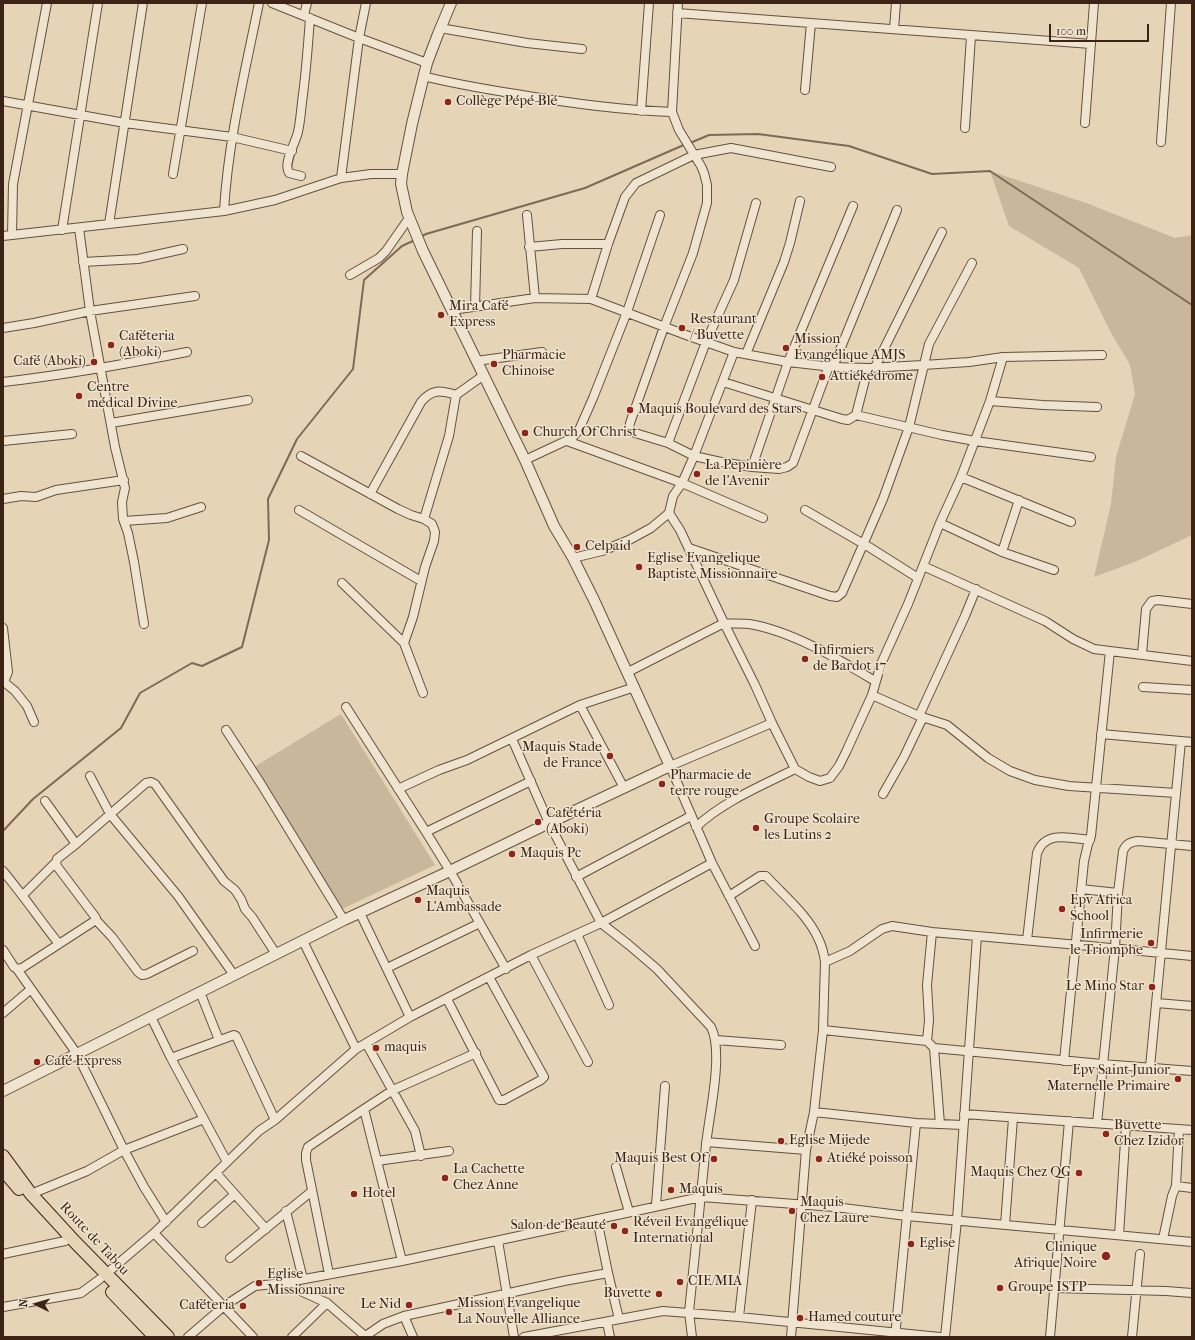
<!DOCTYPE html>
<meta charset="utf-8">
<style>
body{margin:0}
#map{position:relative;width:1195px;height:1340px;overflow:hidden;background:#e5d5b6;font-family:"IM FELL French Canon",serif}
canvas{display:block}
.frame{position:absolute;inset:0;border:4px solid #3c2316;pointer-events:none}
.north{position:absolute;left:16px;top:1284px;width:40px;height:40px;-webkit-text-stroke:3px #eee4d0;paint-order:stroke;rotate:275deg;font-size:11px;font-weight:700;line-height:16px;text-align:center;color:#3c2316}
.north::after{content:'';display:block;margin:auto;width:14px;height:18px;background:#3c2316;clip-path:polygon(50% 0,100% 100%,50% 72%,0 100%)}
.scale{position:absolute;left:1049px;top:24px;width:100px;height:18px;box-sizing:border-box;border:2px solid #3c2316;border-top:0;padding-left:5px;font-size:12px;line-height:14px;white-space:nowrap;color:#3c2316;-webkit-text-stroke:3px #eee4d0;paint-order:stroke}
</style>
<div id="map">
<canvas width="1195" height="1340"></canvas>
<div class="frame"></div>
<div class="north">N</div>
<div class="scale">100 m</div>
</div>
<script>
const ctx = document.querySelector('canvas').getContext('2d');
ctx.lineJoin = 'round';
function paint(path, color) { ctx.fillStyle = color; ctx.fill(path, 'evenodd'); }
function stroke(path, color, width, dash) { ctx.strokeStyle = color; ctx.lineWidth = width; ctx.lineCap = dash ? 'butt' : 'round'; ctx.setLineDash(dash || []); ctx.stroke(path); }
function label(font, color, halo, rows, align = 'center') {
  ctx.font = font + ' "IM FELL French Canon",serif'; ctx.lineWidth = 3; ctx.setLineDash([]); ctx.textBaseline = 'middle'; ctx.strokeStyle = halo; ctx.fillStyle = color; for (const [text, x, y, turn = 0] of rows) {
    ctx.save(); ctx.translate(x, y); ctx.rotate((+turn || 0) * Math.PI / 180); ctx.textAlign = isNaN(turn) ? turn : align; if (halo) ctx.strokeText(text, 0, 0); ctx.fillText(text, 0, 0); ctx.restore();
  }
}
const green = new Path2D(`
 M990,171L1089,204L1175,238L1192,235V535L1137,561L1094,577L1111,504L1116,457L1135,394L1130,365L1110,331L1079,268L1009,226Z
 M341,714L435,865L342,909L254,767Z`);
const stream = new Path2D(`
 M690,143L709,135L758,134L849,146L932,174L990,171L1192,305
 M420,237L426,234L585,188L686,144
 M3,831L33,799L121,728L140,693L192,663L202,666L242,647L269,540L268,499L297,439L353,369L364,280L402,246L415,240`);
const minor = new Path2D(`
 M272,3L359,38L427,63
 M678,3L672,112L679,130L701,166L704,173L707,185V203L693,253L664,327L630,423L629,430L635,433L668,443L694,456L721,462L752,467L779,469L787,467L793,463L829,366
 M677,13L1091,44
 M304,15L307,3
 M440,28L527,43L582,49
 M894,29L896,3
 M423,76C454,84 485,89 516,94C568,103 619,110 672,112
 M805,90L811,23
 M3,101L125,123L232,137L292,151
 M641,111L649,3
 M1085,123L1094,3
 M965,128L971,36
 M1161,142L1171,3
 M173,174L202,3
 M301,176L289,173C283,163 295,144 298,132C300,123 301,112 302,102C306,74 308,46 310,18
 M341,178L359,38L366,3
 M224,211C228,141 245,72 259,3
 M527,215L535,298
 M109,224L143,3
 M79,228L90,311L115,447L125,488L122,502L123,519L128,533L134,562L144,624
 M62,230L98,3
 M12,235L13,184L47,3
 M3,236L224,211L275,200L341,178L371,174H402
 M529,247L562,244H608
 M83,262L138,259L183,249
 M350,275L379,258L386,251L409,218
 M591,299L608,244L625,197L636,183L694,155L731,148L831,167
 M475,307L477,231
 M452,310L535,298L591,299L686,335L734,352L788,362L833,367L868,368L923,365L969,362L1003,357L1102,355
 M3,328L34,323L90,311L195,296
 M746,354L784,262L790,243L800,201
 M476,361L542,352
 M833,367L897,210
 M875,367L942,232
 M3,382C65,375 126,364 187,352
 M723,382L842,419L848,420L856,415L868,368
 M990,401L1043,405L1097,407
 M856,415L942,435L975,441L1091,457
 M111,423L248,400
 M3,441L72,434
 M567,441L682,483L763,518
 M668,443L706,342L734,280L756,203
 M301,456L398,509L411,515L424,519L432,524L435,532L434,541L425,567L413,617L404,643L423,693
 M525,460L572,438L579,430L593,398L627,312L660,215
 M752,467L788,362L853,206
 M961,477L1071,522
 M370,494L421,402C432,389 440,390 456,395
 M3,499L21,496L36,497L56,490L124,480
 M1019,500L1002,552L1054,570
 M299,510L421,581
 M805,510L869,547L918,578
 M424,519L449,436L456,395L484,375
 M124,521L167,518L201,507
 M940,523L1002,552
 M689,548L830,596L837,597L842,593L883,499L909,427L929,344L972,263
 M573,558L602,551L629,540L651,528L669,513L673,496L682,483L694,456L734,352
 M923,566L1045,621L1073,639L1094,649L1110,651
 M342,583L404,643
 M3,628L8,672L4,682L15,691L27,706L34,722
 M1142,654L1146,609L1152,601L1158,600L1192,604
 M628,672L724,623L680,530L669,513
 M1143,687L1192,690
 M872,695L919,716L947,725L988,758L1010,771L1035,780L1069,786L1176,793
 M346,707L426,832L450,871L506,969
 M919,716L965,616L976,589
 M226,730L261,784L344,920
 M1101,734L1192,742
 M512,739L549,823L601,923L629,945L657,969L711,1027C724,1053 709,1115 706,1145C700,1201 695,1256 689,1312L692,1337
 M795,769L772,723L755,685L724,623C732,624 741,623 749,624C792,631 838,659 875,681
 M90,776L110,814L178,896L234,975
 M624,788L580,705L635,687
 M398,789L439,770L467,760L580,705
 M883,794L904,757L923,717
 M45,801L76,844
 M696,827C724,801 761,786 795,769L809,777L820,781L830,778L839,766L846,752L872,695L881,664L908,604L940,523L961,477L990,401L1003,357
 M426,832L531,781
 M3,871C23,895 40,920 59,944
 M576,877L691,816
 M1081,889L1118,893
 M23,895L56,862
 M729,896L760,876H766C783,895 807,914 818,938C822,946 824,954 825,962
 M360,913L410,1017
 M932,932L927,985L929,1020L927,1041L934,1048L940,1124
 M577,934L609,1005
 M1027,940L1037,853C1046,830 1070,838 1090,840
 M303,941L356,1049
 M755,946L712,863L670,766L772,723
 M3,950L14,967L17,969L77,1054L124,1150L144,1187L166,1222
 M193,951L147,974L142,975L138,972L112,937L96,920V918L56,865L57,859L76,844L146,783L151,782L155,784L224,881L235,890L241,899L245,909L252,917L276,954
 M531,955L588,1062
 M387,968L480,923
 M17,969L22,968L96,920
 M200,992L219,1040
 M447,999L499,1100H504L541,1080L544,1077L489,977
 M1157,1003L1192,1006
 M3,1013L31,989
 M151,1017L171,1058L227,1162
 M823,1030L927,1041
 M716,1040L781,1045
 M366,1043L415,1131L421,1156
 M934,1048L1102,1064L1192,1071
 M171,1058L234,1035L236,1036L275,1120
 M1064,1061L1084,861L1088,844L1091,836L1110,651L1192,661
 M1150,1067L1181,741
 M814,1112L916,1123L963,1125
 M964,1114L1192,1130
 M1097,1123L1115,948L1118,893L1123,851C1126,844 1130,842 1138,841L1192,846
 M706,1142L806,1150
 M377,1161L449,1151
 M616,1167L629,1212
 M216,1173L266,1229
 M1176,1186L1192,1188
 M31,1194L87,1171L124,1150L204,1119
 M656,1205L665,1086
 M286,1211L303,1279
 M597,1219L608,1273L619,1319
 M202,1223L235,1194
 M1005,1225L1013,1118
 M154,1233L253,1337
 M1119,1235L1126,1125
 M1163,1239L1172,1196L1176,1186L1179,1129
 M498,1241L514,1337
 M3,1254L65,1241
 M230,1258L312,1191
 M402,1261L364,1109L393,1090L476,1053
 M106,1274L154,1233L259,1131L275,1120L356,1049L410,1017L531,955L601,923L712,863
 M329,1274L306,1160V1153L308,1147L364,1109
 M283,1283L327,1303L365,1336
 M1054,1288L1166,1291L1192,1293
 M3,1307L81,1293L100,1279
 M404,1316L413,1337
 M739,1317L752,1200
 M607,1322L610,1337
 M188,1337L224,1306L255,1286L283,1283L402,1261L701,1197L835,1207L907,1216L1192,1242
 M292,1337L327,1303
 M364,1337L383,1324L404,1316L564,1281L608,1273
 M524,1337L663,1311L739,1317L940,1337
 M791,1337L806,1150L814,1112L823,1030L825,962L850,951L882,929L892,926L932,932L1090,946L1192,956
 M895,1337L916,1123
 M945,1337L957,1220L977,936
 M1050,1337L1069,1121
 M1132,1337L1140,1254`);
const tertiary = new Path2D(`
 M3,1091L344,920L450,871L549,823L670,766L594,600L573,558L554,526L525,460L423,251L407,212L401,184L402,174L412,124L427,63L438,34L451,3`);
const primary = new Path2D(`
 M3,1156L31,1194L75,1242L168,1337
 M3,1170L19,1189
 M112,1292L155,1337`);
const markers = [
 [448,102,4,"#8f2418"],
 [441,315,4,"#8f2418"],
 [682,328,4,"#8f2418"],
 [111,345,4,"#8f2418"],
 [786,348,4,"#8f2418"],
 [94,362,4,"#8f2418"],
 [494,364,4,"#8f2418"],
 [822,377,4,"#8f2418"],
 [79,396,4,"#8f2418"],
 [630,410,4,"#8f2418"],
 [525,433,4,"#8f2418"],
 [697,474,4,"#8f2418"],
 [577,547,4,"#8f2418"],
 [639,567,4,"#8f2418"],
 [805,659,4,"#8f2418"],
 [610,756,4,"#8f2418"],
 [662,784,4,"#8f2418"],
 [538,822,4,"#8f2418"],
 [756,828,4,"#8f2418"],
 [512,854,4,"#8f2418"],
 [418,900,4,"#8f2418"],
 [1062,909,4,"#8f2418"],
 [1151,943,4,"#8f2418"],
 [1152,987,4,"#8f2418"],
 [376,1048,4,"#8f2418"],
 [37,1062,4,"#8f2418"],
 [1178,1079,4,"#8f2418"],
 [1106,1134,4,"#8f2418"],
 [781,1141,4,"#8f2418"],
 [714,1159,4,"#8f2418"],
 [819,1159,4,"#8f2418"],
 [1079,1173,4,"#8f2418"],
 [445,1178,4,"#8f2418"],
 [671,1190,4,"#8f2418"],
 [354,1194,4,"#8f2418"],
 [792,1211,4,"#8f2418"],
 [614,1226,4,"#8f2418"],
 [625,1231,4,"#8f2418"],
 [911,1244,4,"#8f2418"],
 [1106,1256,5,"#8f2418"],
 [680,1282,4,"#8f2418"],
 [259,1283,4,"#8f2418"],
 [1000,1288,4,"#8f2418"],
 [659,1294,4,"#8f2418"],
 [409,1305,4,"#8f2418"],
 [243,1306,4,"#8f2418"],
 [449,1312,4,"#8f2418"],
 [800,1318,4,"#8f2418"]
];
const poiNames = [
 ["Collège Pépé-Blé",456,102],
 ["Mira Café",449,307],
 ["Express",449,323],
 ["Restaurant",690,320],
 ["/ Buvette",690,336],
 ["Caféteria",119,337],
 ["(Aboki)",119,353],
 ["Mission",794,340],
 ["Evangélique AMJS",794,356],
 ["Pharmacie",502,356],
 ["Chinoise",502,372],
 ["Café (Aboki)",86,362,"right"],
 ["Attiékédrome",830,377],
 ["Centre",87,388],
 ["médical Divine",87,404],
 ["Maquis Boulevard des Stars",638,410],
 ["Church Of Christ",533,433],
 ["La Pepinière",705,466],
 ["de l'Avenir",705,482],
 ["Celpaid",585,547],
 ["Eglise Evangelique",647,559],
 ["Baptiste Missionnaire",647,575],
 ["Infirmiers",813,651],
 ["de Bardot 17",813,667],
 ["Maquis Stade",602,748,"right"],
 ["de France",602,764,"right"],
 ["Pharmacie de",670,776],
 ["terre rouge",670,792],
 ["Cafétéria",546,814],
 ["(Aboki)",546,830],
 ["Groupe Scolaire",764,820],
 ["les Lutins 2",764,836],
 ["Maquis Pc",520,854],
 ["Maquis",426,892],
 ["L'Ambassade",426,908],
 ["Epv Africa",1070,901],
 ["School",1070,917],
 ["Infirmerie",1143,935,"right"],
 ["le Triomphe",1143,951,"right"],
 ["Le Mino Star",1144,987,"right"],
 ["maquis",384,1048],
 ["Café Express",45,1062],
 ["Epv Saint Junior",1170,1071,"right"],
 ["Maternelle Primaire",1170,1087,"right"],
 ["Buvette",1114,1126],
 ["Chez Izidor",1114,1142],
 ["Eglise Mijede",789,1141],
 ["Maquis Best Of",706,1159,"right"],
 ["Atiéké poisson",827,1159],
 ["La Cachette",453,1170],
 ["Chez Anne",453,1186],
 ["Maquis Chez QG",1071,1173,"right"],
 ["Maquis",679,1190],
 ["Hotel",362,1194],
 ["Maquis",800,1203],
 ["Chez Laure",800,1219],
 ["Réveil Evangélique",633,1223],
 ["International",633,1239],
 ["Salon de Beauté",606,1226,"right"],
 ["Eglise",919,1244],
 ["Clinique",1097,1248,"right"],
 ["Afrique Noire",1097,1264,"right"],
 ["Eglise",267,1275],
 ["Missionnaire",267,1291],
 ["CIE/MIA",688,1282],
 ["Groupe ISTP",1008,1288],
 ["Buvette",651,1294,"right"],
 ["Mission Evangelique",457,1304],
 ["La Nouvelle Alliance",457,1320],
 ["Le Nid",401,1305,"right"],
 ["Caféteria",235,1306,"right"],
 ["Hamed couture",808,1318]
];
const streetNames = [
 ["Route de Tabou",94,1239,47]
];
paint(green, '#c8b79b');
stroke(stream, '#7f6956', 2);
stroke(minor, '#66503e', 10);
stroke(tertiary, '#66503e', 12);
stroke(primary, '#3c2316', 14);
stroke(minor, '#eee4d0', 8);
stroke(tertiary, '#eee4d0', 10);
stroke(primary, '#e5d5b6', 12);
for (const [x, y, r, color] of markers) { const dot = new Path2D(); dot.arc(x, y, r, 0, 2 * Math.PI); ctx.fillStyle = color; ctx.fill(dot); stroke(dot, '#eee4d0', 1.5); }
label('14px', '#3c2316', '#eee4d0', poiNames, 'left');
label('14px', '#3c2316', '#eee4d0', streetNames);
</script>
